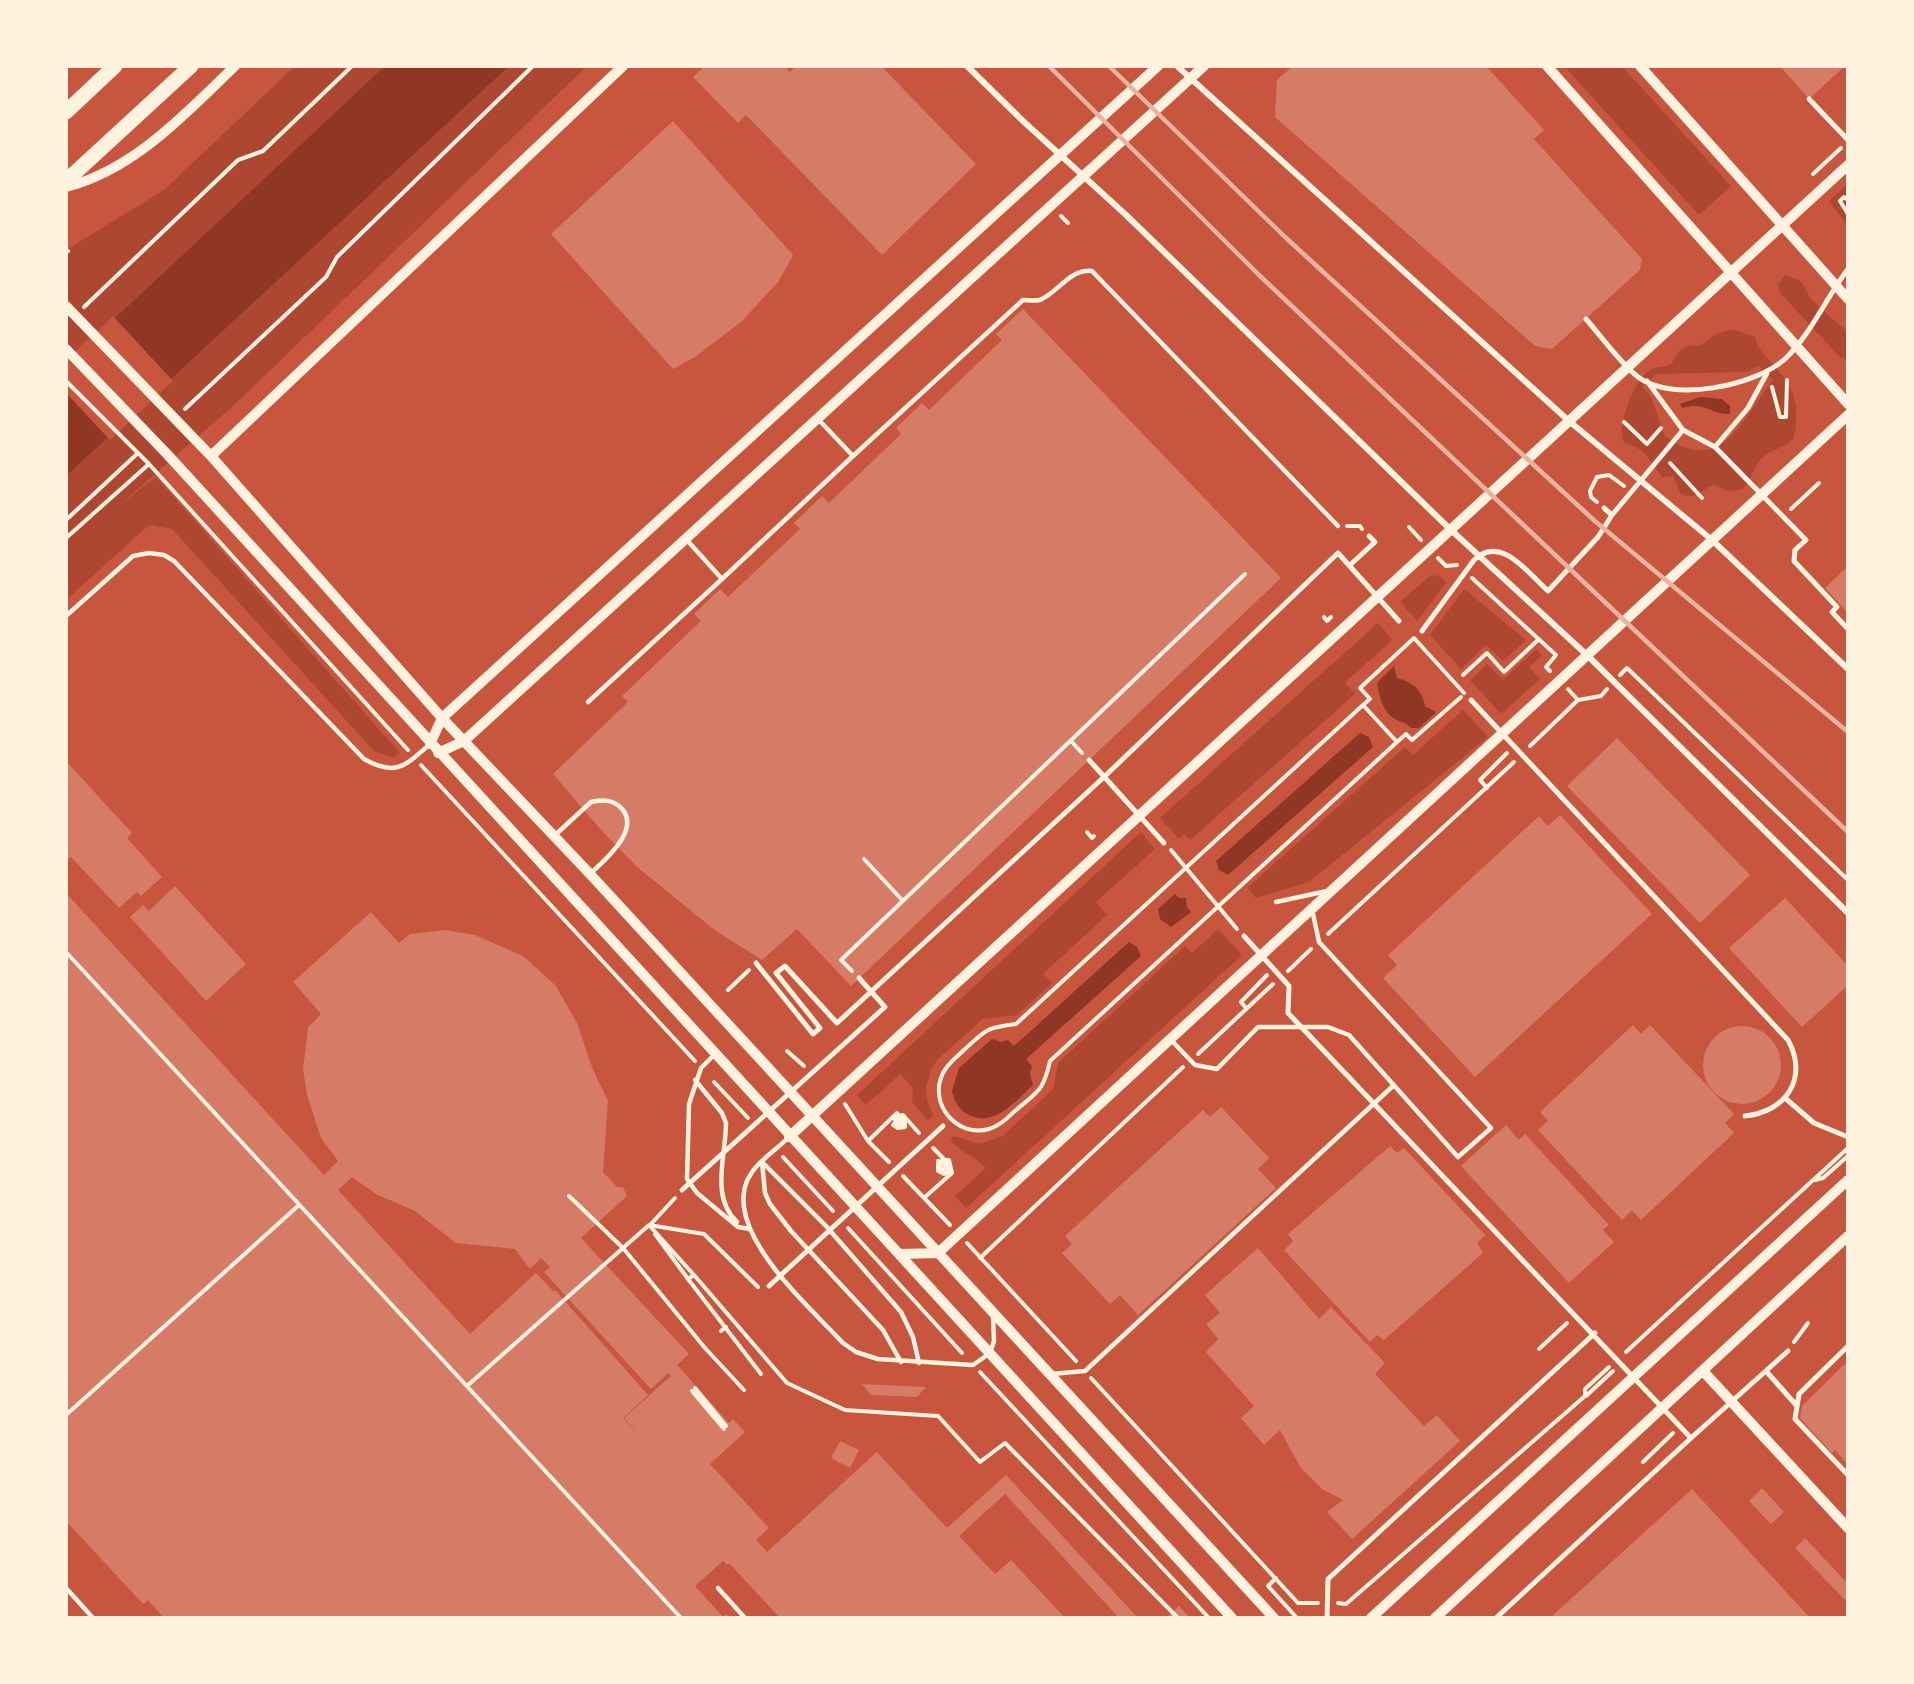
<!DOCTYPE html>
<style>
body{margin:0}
#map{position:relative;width:1914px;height:1684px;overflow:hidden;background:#c8553d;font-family:"Asap Condensed",sans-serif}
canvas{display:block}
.frame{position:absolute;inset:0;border:68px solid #fff3e0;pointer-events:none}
</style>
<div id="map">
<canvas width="1914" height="1684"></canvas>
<div class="frame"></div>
</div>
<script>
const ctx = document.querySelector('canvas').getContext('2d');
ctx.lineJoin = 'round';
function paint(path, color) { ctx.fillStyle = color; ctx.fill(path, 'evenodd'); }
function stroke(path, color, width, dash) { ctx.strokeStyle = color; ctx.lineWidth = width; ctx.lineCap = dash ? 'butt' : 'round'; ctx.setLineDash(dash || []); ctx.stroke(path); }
const green = new Path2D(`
 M295,66H587L233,406L116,508L156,477L400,753L392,758L374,751L172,529L149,525L66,600V250L164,190Z
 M1564,66H1622L1731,186L1699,215Z
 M1848,183V226L1829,201Z
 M1785,275L1801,281L1811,299L1848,333V361L1839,356L1780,293L1778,285Z
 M1733,329L1755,337C1756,347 1763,353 1770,361C1793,387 1802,403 1793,439C1784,449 1774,448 1764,456C1754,465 1752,479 1743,489L1728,491L1714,485C1700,489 1697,501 1681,494L1673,476L1662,477L1643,451L1623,441C1617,425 1634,380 1650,370C1657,366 1666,368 1672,363C1679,349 1683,344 1699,346L1716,334ZM1759,366L1773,380C1744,415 1722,479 1665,436L1651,397L1642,387L1656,374L1747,372Z
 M1431,575L1438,576L1447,582L1417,621L1400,602Z
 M1464,589L1526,640L1503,661L1486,645L1461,669L1430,635Z
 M1378,623L1393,640L1345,682L1355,694L1190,840L1184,834L1179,839L1160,818Z
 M1536,649L1542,655L1529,667L1540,679L1501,714L1470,680L1487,664L1503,680Z
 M1463,710L1488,737L1309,882L1256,898L1247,888L1405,747L1413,755Z
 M1141,832L1155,849L1096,902L1107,915L1043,974L1052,983L1017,1015L983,1019L937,1060L931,1070L926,1087L927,1099L933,1116L928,1120L912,1102L913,1088L900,1074L866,1105L857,1095Z
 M1218,929L1242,955L966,1208L955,1196L986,1168C975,1156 962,1152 950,1141L954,1136L979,1144L1003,1136L1053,1089L1058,1063L1185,946L1192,953Z`);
const water = new Path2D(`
 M385,66H509L66,476V364Z
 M1700,397L1722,399L1730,406V414C1710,415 1708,401 1682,408L1680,404Z
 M1394,666L1397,678C1413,682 1422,690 1425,706L1436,712L1419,728H1411C1406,722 1401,723 1395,719C1382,712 1379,694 1377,683Z
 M1360,733L1369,737L1373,747L1228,875L1219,870L1216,861Z
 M1175,894L1179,898H1186L1187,907L1191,912L1171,927L1160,919L1158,909Z
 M1129,942L1137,947L1141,956L1026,1059L1032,1066L1030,1074L1033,1085C1015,1101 994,1129 967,1114C958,1109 954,1100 952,1091L959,1068L992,1039L1001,1042L1008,1040L1014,1046Z`);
const pier = new Path2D(`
 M113,316L173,381L110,440L66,393V360Z`);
const building = new Path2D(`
 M705,66H784L790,72L796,66H881L976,164L882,255L746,115L738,123L693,77Z
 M1293,66H1486L1544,130L1534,139L1642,259L1640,270L1552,349L1535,346L1275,117L1277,80Z
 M1780,66H1845L1809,99Z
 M673,121L793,255L779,281L741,322L695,357L673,369L551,234Z
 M1023,309L1281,578L851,986L797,929L762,960L716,931L637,867L602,831L553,774L628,702L622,696L701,621L694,614L720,589L728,597L800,529L794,523L822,496L829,503L901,434L896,428L922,403L929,410L1002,340L996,334Z
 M1848,566V613L1825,588Z
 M1617,738L1750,875L1700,923L1567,786Z
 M66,761L132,833L127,838L162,877L141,896L137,892L119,908L71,857L66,861Z
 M1560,815L1652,914L1475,1077L1383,978L1397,965L1388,955L1539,816L1548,826Z
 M175,886L246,964L206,1001L130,917L143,905L149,911Z
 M66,893L324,1175L338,1161L321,1138L307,1095L303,1069L308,1028L321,1014L293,982L371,912L399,943L410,934L446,930L475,935L523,956L556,986L577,1023L593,1070L608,1101L603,1172L617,1187H623L627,1196L581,1238L689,1354L677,1365L729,1423L733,1419L745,1432L710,1464L769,1528L756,1540L767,1552L877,1452L947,1528L1006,1475L1138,1618H1119L1005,1494L959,1536L995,1574L1011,1560L1065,1618H780L729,1563L727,1565L723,1561L695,1586L723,1617L726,1614L730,1618H164L148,1600L143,1604L66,1521ZM352,1177L376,1194L415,1211L456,1243L515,1249L530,1269L541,1258L550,1267L544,1272L651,1389L668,1373L671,1376L624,1418L647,1444L623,1418L648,1395L555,1290L554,1292L536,1273L470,1334L338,1190Z
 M1785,898L1848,966V985L1802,1027L1729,948Z
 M1633,1025L1641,1034L1650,1025L1734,1114L1725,1123L1734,1133L1641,1220L1632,1210L1622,1220L1538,1130L1548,1121L1540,1112Z
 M1703 1065a39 39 0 1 1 78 0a39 39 0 1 1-78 0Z
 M1221,1107L1269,1158L1258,1169L1276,1188L1138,1315L1120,1295L1110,1304L1062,1253L1072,1244L1065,1236L1203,1110L1210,1117Z
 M1506,1125L1519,1140L1525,1134L1609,1225L1603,1230L1614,1242L1569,1283L1461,1166Z
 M1390,1146L1397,1153L1404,1148L1485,1235L1477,1243L1483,1253L1384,1340L1377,1335L1370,1342L1284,1250L1293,1241L1288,1234Z
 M1258,1248L1319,1319L1331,1307L1385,1363L1375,1374L1424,1426L1437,1415L1460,1441L1352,1539L1327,1512L1343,1500L1322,1489L1301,1468L1280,1430L1264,1445L1241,1418L1254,1406L1206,1352L1218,1339L1206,1324L1220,1313L1205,1295Z
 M1848,1361V1465L1835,1450L1832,1453L1800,1418L1802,1406Z
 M862,1384L926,1387L917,1397L871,1395Z
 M840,1441L859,1450L850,1468L831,1458Z
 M1762,1488L1784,1512L1771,1524L1749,1501Z
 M1692,1489L1810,1618H1550Z
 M1805,1538L1848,1584V1598L1845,1600L1795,1548Z
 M1179,1606L1190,1618H1166Z`);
const path = new Path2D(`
 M1813,174L1841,148
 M1848,200L1844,197L1840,201L1848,214
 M1061,216L1068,223
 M66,250L68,251
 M84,307L238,160L263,151L352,66
 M66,381L149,464L408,750
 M1772,387L1780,417H1786L1787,380
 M185,409L326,277L337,257L533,66
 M1624,422L1647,444L1661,428
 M1670,463L1702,498
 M1597,502L1591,497L1590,491L1597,477L1609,475L1624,486
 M1791,509L1819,483
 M66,520L138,453
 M1347,526H1360L1362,529
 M1409,527L1421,540
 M66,538L149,464
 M1438,558L1446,566L1457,565
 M1472,578L1556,655L1546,667L1550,671
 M1324,617L1327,621L1331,617
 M1463,675L1487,653L1504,672L1539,639
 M1620,675L1627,668L1848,880
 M1568,689L1578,700L1601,696L1607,689
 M1363,705L1397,742L1050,1061C1043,1092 1038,1091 1015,1111C1007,1118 1000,1126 989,1129C956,1138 928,1103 943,1073C948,1063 957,1057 965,1049C987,1029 985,1028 1016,1024Z
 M1363,705L1370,699L1360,688L1414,638L1464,693
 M1071,741L1082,753
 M1397,742L1406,734L1412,740L1461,697
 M1530,746L1578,700
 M421,765L695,1061
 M1487,788L1480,780L1507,753
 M1087,832L1092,838L1094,836
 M1171,850L1237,929
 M864,859L903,901
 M1328,934L1514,762
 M66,952L681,1618
 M852,971L841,960L1245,574
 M1288,971L1311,949
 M728,990L749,970
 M1246,1008L1241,1002L1267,975
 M787,1051L804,1066
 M1198,1054L1273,984
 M714,1082L748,1118
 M845,1104L868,1141L889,1162
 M868,1141L897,1113L905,1122V1127L898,1128L893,1125L899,1118L903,1125L899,1126L895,1120L897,1116L903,1115L919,1133
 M783,1157L833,1211
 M903,1176L950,1225
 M1815,1180L1823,1178L1848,1156
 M569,1196L623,1248L705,1348
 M924,1198L952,1173L949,1160H942L940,1166L943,1171L946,1169L944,1163L938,1161V1171L944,1174L950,1171L947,1162L933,1148
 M649,1225L704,1234L758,1287
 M650,1225L675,1198
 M848,1228L962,1353
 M655,1234L688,1279
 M967,1243L1076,1361
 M980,1258L1183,1067
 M721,1331L726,1327
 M1794,1342L1808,1323
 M705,1348L744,1390
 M1539,1349L1567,1323
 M1626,1352L1848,1148
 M980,1372L1209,1618
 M761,1374L688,1279L694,1275L787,1383L845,1410L938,1416L980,1462L1005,1443L1178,1618
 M1091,1378L1298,1603H1318
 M467,1386L649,1225L694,1275
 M695,1388L726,1426
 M692,1391L724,1429
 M1586,1396L1613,1371
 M66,1415L299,1205
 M1643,1462L1673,1433
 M1276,1578L1268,1586L1297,1618
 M1338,1603L1346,1604L1585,1396V1389L1609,1367`);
const service = new Path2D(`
 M818,419L853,456L1023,300C1029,300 1037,302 1042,299C1060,290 1070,269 1092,271L1338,526
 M686,539L722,579L853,456
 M66,616L133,556L149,553L164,555L174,561L364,759C396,777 405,766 430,744
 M588,702L722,579
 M554,836L591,802C602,800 610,799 619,806C644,827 606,859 591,873
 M1276,902L1327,891
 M1171,1040L1195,1065L1217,1069L1258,1027H1328L1349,1035L1458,1157L1491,1128L1319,942L1312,909
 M715,1054L701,1068L689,1104L687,1179L697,1193L738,1227L750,1229
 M695,1080L722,1113L726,1123C726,1156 710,1197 737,1222
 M788,1138C777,1149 761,1159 752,1172C714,1225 811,1308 843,1343L856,1352L878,1359L973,1365L990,1353L994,1341L993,1316
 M762,1162L826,1226L901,1312L913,1337L919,1363
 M762,1162L765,1193L770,1204L791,1231L883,1330L901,1362
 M1051,1374L1085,1371L1394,1085
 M66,1588L93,1618
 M718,1588L745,1618`);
const pedestrian = new Path2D(`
 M1809,99L1848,140
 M1586,319C1601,336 1620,363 1638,377C1672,403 1755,386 1785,359C1811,334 1826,298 1848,269
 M1683,430L1715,447L1806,540L1795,550L1794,561L1837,607L1832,612L1848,629
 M1715,447L1748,408L1767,373
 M1604,508L1612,515
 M1350,565L1375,542L1369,536
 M1422,631L1474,560C1501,534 1528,573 1548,591L1598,537L1612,515L1683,430L1647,381
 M1471,700L1788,1040C1809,1078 1786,1112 1745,1116
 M1089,760L1164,843
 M1244,936L1289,986L1288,1013L1691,1438L1788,1351
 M756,963L813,1034L820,1028L776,973L785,966L837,1023L1104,777L1338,553L1399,621
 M1785,1098L1814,1123L1848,1137
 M682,1190L885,1007L859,978
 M769,1286L943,1126
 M1848,1346L1799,1394L1795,1419L1848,1475
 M1766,1371L1797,1406
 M1327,1618L1328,1579L1595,1333
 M1496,1618L1691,1438`);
const minor = new Path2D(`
 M967,66L1023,121L1125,214L1451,530L1587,655L1848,913
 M1177,66L1569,421L1712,540L1848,669`);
const tertiary = new Path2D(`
 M1547,66L1848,404
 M1640,66L1848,299
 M66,187C134,170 186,113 235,66
 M66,306L211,456L442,718L590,874L1274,1618
 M66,349L167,454L1232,1618
 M211,456L623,66
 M430,744L442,718L1158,66
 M438,753L464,741L1204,66
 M789,1137L1848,165
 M900,1254L938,1253L1848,415
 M1703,1371L1848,1528
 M1371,1618L1848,1180
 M1435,1618L1848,1236`);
const primary = new Path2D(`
 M66,112L115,66
 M66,181L191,66`);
const rail = new Path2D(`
 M1049,66L1259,275L1848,832
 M1109,66L1285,237L1596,522L1848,732`);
paint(green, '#ae4732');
paint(water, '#8f3625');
paint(pier, '#c8553d');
paint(building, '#d67c66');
stroke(path, '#fff3e0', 4);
stroke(service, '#fff3e0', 4.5);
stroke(pedestrian, '#fff3e0', 5);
stroke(minor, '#fff3e0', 6);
stroke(tertiary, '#fff3e0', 10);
stroke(primary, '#fff3e0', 15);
stroke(rail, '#e9b49f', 4.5);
</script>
